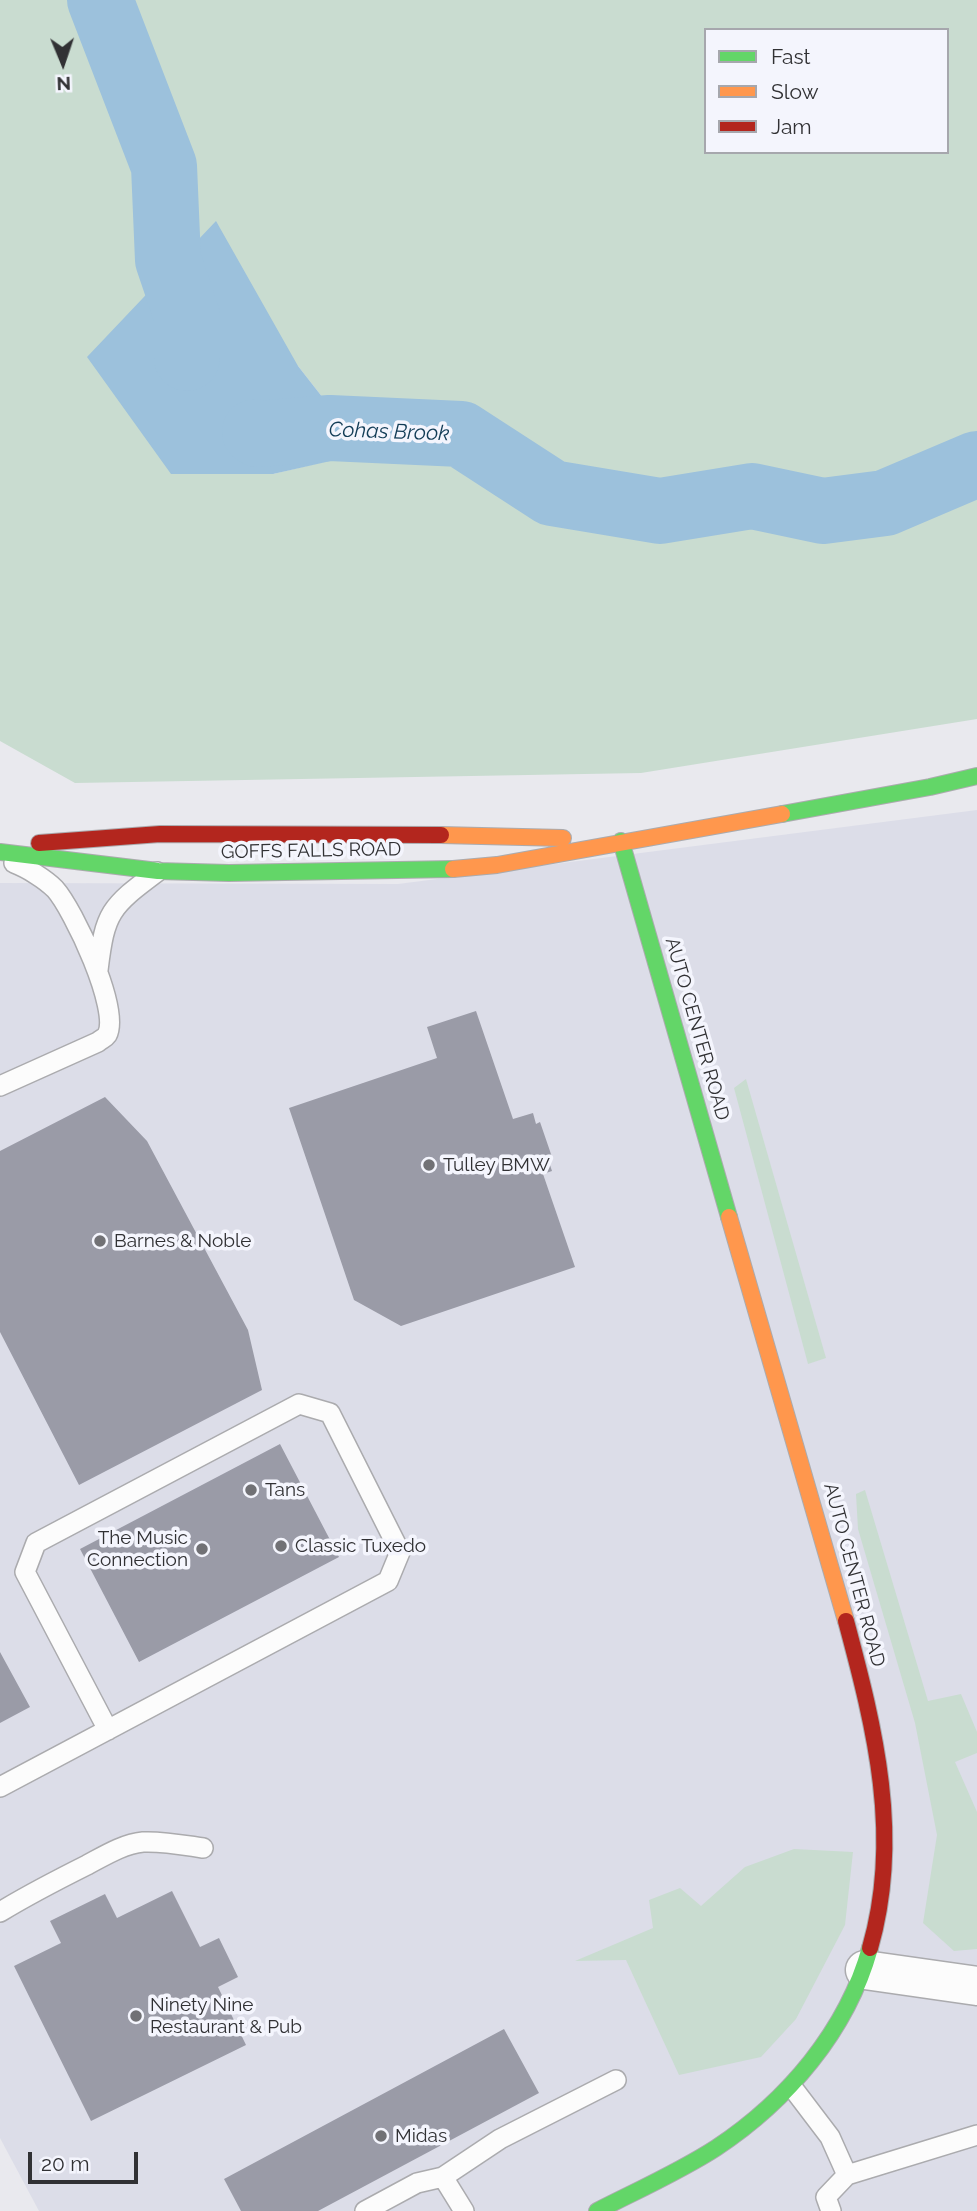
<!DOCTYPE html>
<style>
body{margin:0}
#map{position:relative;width:977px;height:2211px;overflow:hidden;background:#e9e9ee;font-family:Raleway,sans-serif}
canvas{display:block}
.legend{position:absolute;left:704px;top:28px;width:245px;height:126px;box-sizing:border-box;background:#f4f5fd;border:2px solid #a6a7ad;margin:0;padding:9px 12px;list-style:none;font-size:21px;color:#313134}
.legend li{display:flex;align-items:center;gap:14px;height:35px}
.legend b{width:35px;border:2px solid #a6a7ad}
.north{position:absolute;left:28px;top:28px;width:70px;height:70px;-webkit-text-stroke:5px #f4f5fd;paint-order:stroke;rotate:178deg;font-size:19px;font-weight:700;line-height:28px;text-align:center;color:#313134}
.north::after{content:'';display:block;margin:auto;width:24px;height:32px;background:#313134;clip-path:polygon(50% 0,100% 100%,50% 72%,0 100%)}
.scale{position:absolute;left:28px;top:2152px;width:110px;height:32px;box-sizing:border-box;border:4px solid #313134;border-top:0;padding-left:9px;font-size:21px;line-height:24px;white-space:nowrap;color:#313134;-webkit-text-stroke:5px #f4f5fd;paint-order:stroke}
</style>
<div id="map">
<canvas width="977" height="2211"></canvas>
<ul class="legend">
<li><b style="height:9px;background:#63d668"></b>Fast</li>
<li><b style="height:9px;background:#ff974d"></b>Slow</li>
<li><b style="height:9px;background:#b3261e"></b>Jam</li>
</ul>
<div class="north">N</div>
<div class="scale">20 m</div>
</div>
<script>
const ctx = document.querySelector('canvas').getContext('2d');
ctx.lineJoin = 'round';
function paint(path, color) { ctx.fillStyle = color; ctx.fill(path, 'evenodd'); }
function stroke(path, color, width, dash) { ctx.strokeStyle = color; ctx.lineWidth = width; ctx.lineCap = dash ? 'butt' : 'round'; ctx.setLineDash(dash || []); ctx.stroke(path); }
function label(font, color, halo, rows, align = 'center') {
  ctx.font = font + ' Raleway,sans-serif'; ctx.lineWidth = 7; ctx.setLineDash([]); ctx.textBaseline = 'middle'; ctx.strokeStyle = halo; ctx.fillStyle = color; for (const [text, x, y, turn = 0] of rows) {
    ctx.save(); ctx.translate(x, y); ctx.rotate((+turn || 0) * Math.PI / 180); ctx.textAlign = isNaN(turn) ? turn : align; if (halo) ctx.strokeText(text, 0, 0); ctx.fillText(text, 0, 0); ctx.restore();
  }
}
const built = new Path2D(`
 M977,810V2211H39L0,2138V883L398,884Z`);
const green = new Path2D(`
 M0,0H977V719L641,773L75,783L0,741ZM706,30H947V152H706ZM298,366L365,452L273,474Z
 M746,1079L826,1358L808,1364L734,1088Z
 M865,1490L928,1701L961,1694L977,1732V1753L955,1762L977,1812V1949L954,1951L923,1923L937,1835L915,1723L858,1529L856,1494Z
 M794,1849L853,1852L845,1925L796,2019L761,2057L679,2075L626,1960L575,1961L653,1928L649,1900L680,1888L701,1906L745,1867Z`);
const water = new Path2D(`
 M216,221L298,366L366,453L273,474H171L87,357Z`);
const river = new Path2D(`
 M100,0L164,166L168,260L187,316V358
 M255,432L258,434L330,428L461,434L552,493L660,511L752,496L823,511L885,503L977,464`);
const building = new Path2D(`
 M476,1011L513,1119L533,1113L536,1124L540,1122L552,1157L548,1159L552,1171L543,1174L575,1267L401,1326L354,1300L289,1108L437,1058L427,1027Z
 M105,1097L147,1141L248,1330L262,1390L79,1485L0,1332V1151Z
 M280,1444L339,1557L139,1662L80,1549Z
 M0,1652L30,1707L0,1723Z
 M172,1891L200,1947L219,1938L238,1977L218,1987L246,2045L91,2121L14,1966L61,1943L50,1921L105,1894L117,1918Z
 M504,2029L539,2093L318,2211H241L224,2179Z`);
const lane = new Path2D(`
 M98,970C105,912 110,907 157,872
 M0,1086L98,1042C101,1039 105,1038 107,1035C121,1010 73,909 55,889C45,879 27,868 14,863
 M0,1787L388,1581L400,1552L330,1413L299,1404L36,1543L25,1572L108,1730
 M0,1912C28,1895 57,1880 87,1865C104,1856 123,1844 143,1842C163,1841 183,1845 203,1848
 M792,2087L830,2137L847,2175L826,2197L831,2211
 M847,2175L977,2135
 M443,2177L500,2139L616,2080
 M365,2211L417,2183L443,2177L464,2211`);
const street = new Path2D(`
 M865,1970L977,1986`);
const fast = new Path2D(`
 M782,814L930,787L977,776
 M621,841L729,1217
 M0,852L158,871L229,873L453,869
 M597,2211C636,2191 679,2172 716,2148C787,2101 847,2031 870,1948`);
const slow = new Path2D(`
 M441,835L563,838
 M453,869L497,865L782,814
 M729,1217L846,1621`);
const jam = new Path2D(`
 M39,843L160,834L441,835
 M846,1621C875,1729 902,1837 870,1948`);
const markers = [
 [429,1165,7,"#717175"],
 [100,1241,7,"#717175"],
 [251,1490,7,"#717175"],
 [281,1546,7,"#717175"],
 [202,1549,7,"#717175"],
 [136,2016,7,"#717175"],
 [381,2136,7,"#717175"]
];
const streetNames = [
 ["GOFFS FALLS ROAD",311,851,-1],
 ["AUTO CENTER ROAD",697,1029,74],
 ["AUTO CENTER ROAD",854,1575,75]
];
const poiNames = [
 ["Tulley BMW",443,1165],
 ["Barnes & Noble",114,1241],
 ["Tans",265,1490],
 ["The Music",188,1538,"right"],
 ["Connection",188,1560,"right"],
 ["Classic Tuxedo",295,1546],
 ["Ninety Nine",150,2005],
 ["Restaurant & Pub",150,2027],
 ["Midas",395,2136]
];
const waterNames = [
 ["Cohas Brook",389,432,2]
];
paint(built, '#dcdde8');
paint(green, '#c9dcd0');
paint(water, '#9cc1dc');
stroke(river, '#9cc1dc', 66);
paint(building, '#9a9ba7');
stroke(lane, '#ababae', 22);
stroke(street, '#ababae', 41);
stroke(fast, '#ababae', 18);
stroke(slow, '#ababae', 18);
stroke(jam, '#ababae', 18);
stroke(lane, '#fcfcfc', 19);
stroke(street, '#fcfcfc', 38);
stroke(fast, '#63d668', 16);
stroke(slow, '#ff974d', 16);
stroke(jam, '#b3261e', 16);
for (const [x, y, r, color] of markers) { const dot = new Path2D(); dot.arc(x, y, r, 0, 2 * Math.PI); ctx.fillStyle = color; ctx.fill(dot); stroke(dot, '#f4f5fd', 2.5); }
label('19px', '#313134', '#f4f5fd', streetNames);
label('19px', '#313134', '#f4f5fd', poiNames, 'left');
label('italic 21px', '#123c56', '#f4f5fd', waterNames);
</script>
